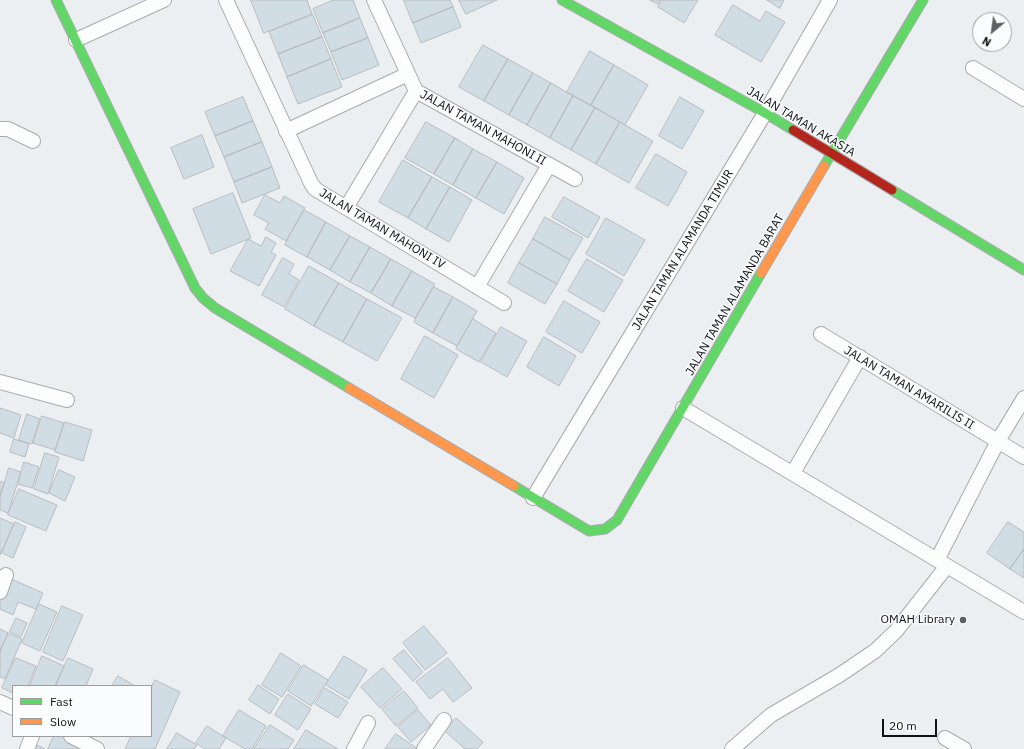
<!DOCTYPE html>
<style>
body{margin:0}
#map{position:relative;width:1024px;height:749px;overflow:hidden;background:#eceff1;font-family:"IBM Plex Sans",sans-serif}
canvas{display:block}
.legend{position:absolute;left:12px;top:685px;width:140px;height:52px;box-sizing:border-box;background:#fafcfe;border:1px solid #9c9ea0;margin:0;padding:5px 7px;list-style:none;font-size:12px;color:#0f1112}
.legend li{display:flex;align-items:center;gap:8px;height:20px}
.legend b{width:20px;border:1px solid #9c9ea0}
.north{position:absolute;left:972px;top:12px;width:40px;height:40px;box-sizing:border-box;background:#fafcfe;border:1px solid #9c9ea0;border-radius:50%;rotate:209deg;font-size:11px;font-weight:700;line-height:16px;text-align:center;color:#0f1112}
.north::after{content:'';display:block;margin:auto;width:14px;height:18px;background:#5c5f60;clip-path:polygon(50% 0,100% 100%,50% 72%,0 100%)}
.scale{position:absolute;left:882px;top:719px;width:55px;height:18px;box-sizing:border-box;border:2px solid #0f1112;border-top:0;padding-left:5px;font-size:12px;line-height:14px;white-space:nowrap;color:#0f1112;-webkit-text-stroke:3px #fafcfe;paint-order:stroke}
</style>
<div id="map">
<canvas width="1024" height="749"></canvas>
<ul class="legend">
<li><b style="height:5px;background:#63d668"></b>Fast</li>
<li><b style="height:5px;background:#ff974d"></b>Slow</li>
</ul>
<div class="north">N</div>
<div class="scale">20 m</div>
</div>
<script>
const ctx = document.querySelector('canvas').getContext('2d');
ctx.lineJoin = 'round';
function paint(path, color) { ctx.fillStyle = color; ctx.fill(path, 'evenodd'); }
function stroke(path, color, width, dash) { ctx.strokeStyle = color; ctx.lineWidth = width; ctx.lineCap = dash ? 'butt' : 'round'; ctx.setLineDash(dash || []); ctx.stroke(path); }
function label(font, color, halo, rows, align = 'center') {
  ctx.font = font + ' "IBM Plex Sans",sans-serif'; ctx.lineWidth = 3; ctx.setLineDash([]); ctx.textBaseline = 'middle'; ctx.strokeStyle = halo; ctx.fillStyle = color; for (const [text, x, y, turn = 0] of rows) {
    ctx.save(); ctx.translate(x, y); ctx.rotate((+turn || 0) * Math.PI / 180); ctx.textAlign = isNaN(turn) ? turn : align; if (halo) ctx.strokeText(text, 0, 0); ctx.fillText(text, 0, 0); ctx.restore();
  }
}
const building = new Path2D(`
 M251,0H307L312,14L264,33Z
 M334,0H353L360,18L323,33L313,9Z
 M404,0H450L453,7L413,23Z
 M459,0H497L466,14Z
 M650,0H660L658,4Z
 M662,0H698L684,23L658,7Z
 M767,0H784L780,8Z
 M733,5L760,21L766,11L785,22L761,62L715,35Z
 M453,7L461,27L421,43L413,23Z
 M313,15L322,37L278,54L269,32Z
 M360,18L368,38L331,52L323,33Z
 M322,37L331,59L287,77L278,54Z
 M368,38L379,65L342,80L331,52Z
 M483,45L508,59L484,101L459,87Z
 M590,51L614,65L591,105L567,92Z
 M331,59L342,87L298,104L287,77Z
 M508,59L533,73L509,115L484,101Z
 M614,65L648,85L625,125L591,105Z
 M533,73L551,83L527,125L509,115Z
 M551,83L573,96L550,138L527,125Z
 M573,96L595,108L571,150L550,138Z
 M243,97L253,121L215,136L205,112Z
 M680,97L704,111L682,149L659,136Z
 M595,108L620,122L596,164L571,150Z
 M253,121L262,142L224,157L215,136Z
 M426,122L455,138L434,174L405,158Z
 M620,122L653,141L629,183L596,164Z
 M202,135L214,167L184,179L171,148Z
 M455,138L473,149L453,185L434,174Z
 M262,142L272,167L234,182L224,157Z
 M473,149L497,162L476,198L453,185Z
 M656,154L687,172L668,206L636,188Z
 M403,160L432,177L408,218L379,202Z
 M497,162L524,178L504,214L476,198Z
 M272,167L280,188L242,203L234,182Z
 M432,177L450,187L426,229L408,218Z
 M450,187L472,200L449,242L426,229Z
 M233,193L251,238L211,254L193,209Z
 M265,195L280,203L284,196L305,208L286,241L265,229L269,223L254,215Z
 M564,197L600,217L588,238L552,217Z
 M304,210L326,222L307,257L285,245Z
 M545,217L583,238L570,260L533,239Z
 M606,218L645,240L624,276L586,254Z
 M326,222L350,236L330,270L307,257Z
 M350,236L370,247L350,282L330,270Z
 M266,237L276,243L271,252L276,255L259,286L230,271L248,239L261,246Z
 M533,239L570,260L557,284L519,263Z
 M370,247L391,259L371,293L350,282Z
 M283,258L294,264L289,274L299,280L284,307L262,295Z
 M391,259L412,271L392,306L371,293Z
 M587,259L623,280L604,312L568,291Z
 M519,263L557,284L545,304L508,283Z
 M309,266L339,283L314,326L285,309Z
 M412,271L435,284L415,318L392,306Z
 M339,283L367,299L343,342L314,326Z
 M434,287L453,297L433,333L414,322Z
 M453,297L477,311L457,346L433,333Z
 M367,299L402,318L377,361L343,342Z
 M564,301L600,322L582,353L546,332Z
 M473,319L496,333L479,362L456,349Z
 M501,327L527,341L507,377L481,362Z
 M425,336L458,355L434,398L401,379Z
 M544,337L576,356L559,386L527,367Z
 M0,408L21,415L14,438L0,433Z
 M27,414L40,419L32,444L19,440Z
 M42,416L64,423L55,450L33,443Z
 M65,422L92,430L83,461L55,452Z
 M14,439L29,444L25,457L10,452Z
 M45,453L59,457L48,494L34,489Z
 M24,462L39,467L32,488L18,484Z
 M9,468L21,472L8,513L0,510V498Z
 M59,470L75,477L65,501L49,493Z
 M0,481L4,483L0,496Z
 M19,489L57,505L46,531L8,515Z
 M0,518L14,524L0,555Z
 M15,522L26,527L13,558L2,553Z
 M1008,522L1024,532V549L1010,569L987,553Z
 M1024,549V578L1010,569Z
 M9,578L43,593L36,609L18,602L13,615L0,609V600Z
 M39,604L57,612L40,651L22,643Z
 M62,606L83,615L63,661L43,652Z
 M16,618L27,623L21,637L10,632Z
 M424,626L447,653L425,670L403,643Z
 M0,629L8,633L0,652Z
 M8,633L22,639L5,679L0,677V652Z
 M404,650L423,672L413,681L393,659Z
 M281,653L301,666L282,697L262,685Z
 M42,656L64,666L55,686H30Z
 M344,656L367,670L349,699L326,685Z
 M16,658L36,666L28,686H13V693L2,688Z
 M68,658L93,669L86,686H56Z
 M448,658L472,688L453,702L443,689L430,699L416,682Z
 M304,665L328,680L311,706L288,691Z
 M383,668L402,689L380,708L361,687Z
 M118,676L135,686H112Z
 M155,680L180,692L155,749H125L131,736H151V689Z
 M258,685L279,699L270,714L249,700Z
 M325,688L348,702L338,718L315,704Z
 M404,691L418,708L396,726L382,709Z
 M288,694L311,709L298,730L275,715Z
 M239,710L266,726L252,749H245L223,736Z
 M418,710L431,725L411,742L398,727Z
 M456,718L483,742L477,749H465L445,731Z
 M270,725L294,740L288,749H254Z
 M207,726L226,738L219,749H205L196,743Z
 M306,730L338,749H294Z
 M177,733L197,745L194,749H167Z
 M396,734L418,749H385Z
 M54,736H64L80,744L77,749H48Z
 M33,743L45,749H30Z`);
const street = new Path2D(`
 M226,0L311,183L315,189L504,303
 M374,0L416,91L575,179
 M76,40L164,0
 M973,68L1024,99
 M0,129H8L33,141
 M286,131L408,74
 M346,208L416,91
 M477,287L549,165
 M821,334L1024,457
 M0,382L67,400
 M683,408L1024,612
 M793,473L860,357
 M533,498L765,113L830,0
 M937,560L998,441L1024,398
 M0,592L6,575
 M0,702L13,708
 M71,736L97,749
 M945,738L964,749
 M27,749L32,736
 M354,749L368,723
 M424,749L444,720
 M732,749L771,715L838,676L875,651L896,631L947,566`);
const fast = new Path2D(`
 M56,0L195,288L203,298L215,308L349,388
 M562,0L765,113L793,130
 M824,166L923,0
 M892,190L1024,270
 M514,486L589,531L605,529L617,520L761,273`);
const slow = new Path2D(`
 M761,273L824,166
 M349,388L514,486`);
const jam = new Path2D(`
 M793,130L892,190`);
const markers = [
 [963,620,4,"#5c5f60"]
];
const streetNames = [
 ["JALAN TAMAN AKASIA",801,122,31],
 ["JALAN TAMAN MAHONI II",483,128,29],
 ["JALAN TAMAN MAHONI IV",382,229,31],
 ["JALAN TAMAN ALAMANDA TIMUR",683,250,-59],
 ["JALAN TAMAN ALAMANDA BARAT",735,295,-60],
 ["JALAN TAMAN AMARILIS II",909,388,31]
];
const poiNames = [
 ["OMAH Library",955,620]
];
paint(building, '#d1dde5');
stroke(building, '#b9bcbe', 1);
stroke(street, '#a9abad', 16);
stroke(fast, '#a9abad', 11);
stroke(slow, '#a9abad', 11);
stroke(jam, '#a9abad', 11);
stroke(street, '#fcfdfd', 14);
stroke(fast, '#63d668', 9);
stroke(slow, '#ff974d', 9);
stroke(jam, '#b3261e', 9);
for (const [x, y, r, color] of markers) { const dot = new Path2D(); dot.arc(x, y, r, 0, 2 * Math.PI); ctx.fillStyle = color; ctx.fill(dot); stroke(dot, '#fafcfe', 1.5); }
label('12px', '#0f1112', '#fafcfe', streetNames);
label('12px', '#0f1112', '#fafcfe', poiNames, 'right');
</script>
